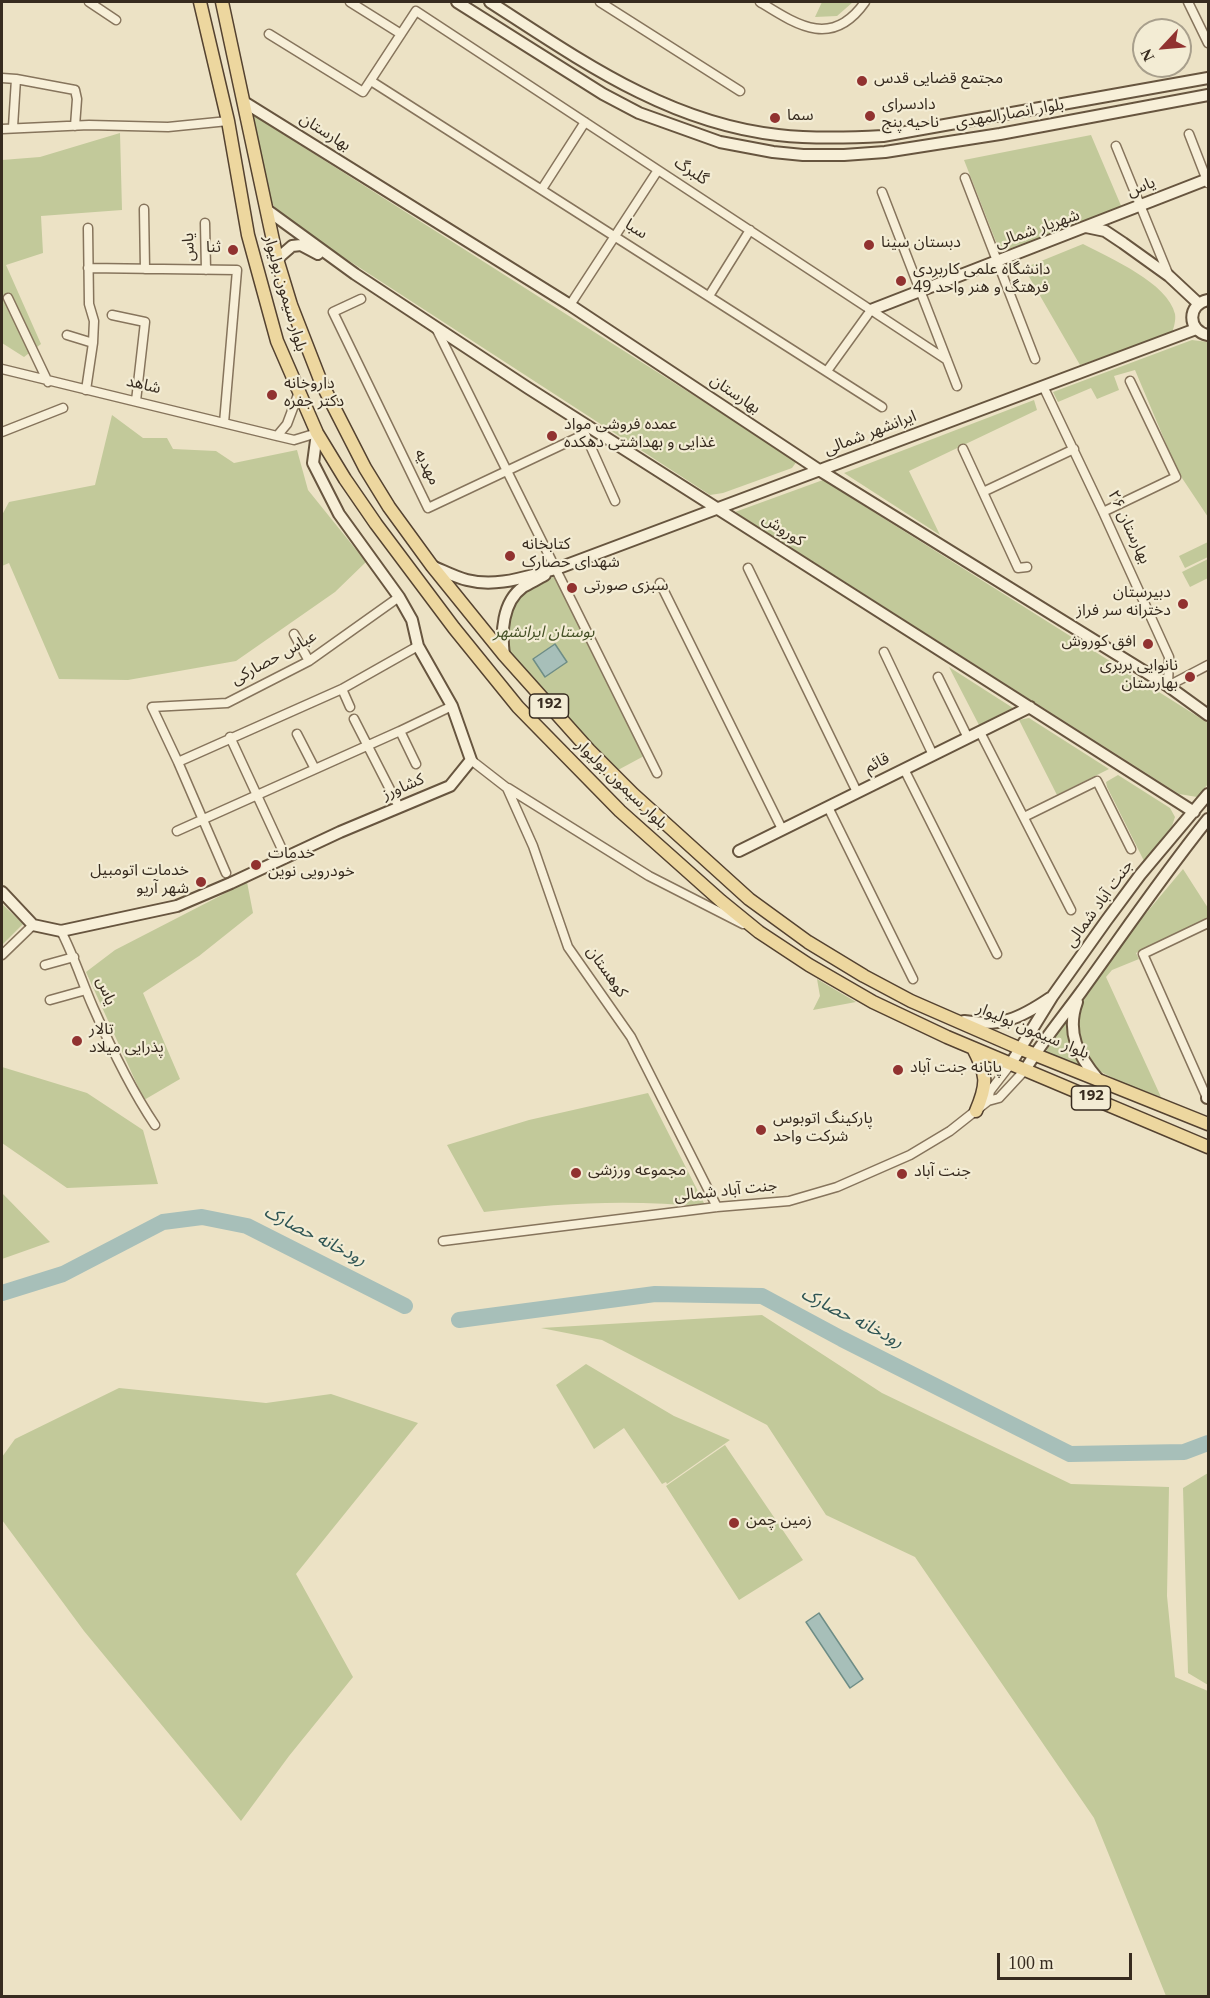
<!DOCTYPE html>
<meta charset="utf-8">
<style>
body{margin:0}
#map{position:relative;width:1210px;height:1998px;overflow:hidden;background:#ece2c5;font-family:Georgia,serif}
canvas{display:block}
.frame{position:absolute;inset:0;border:3px solid #372b1f;pointer-events:none}
.north{position:absolute;left:1132px;top:18px;width:60px;height:60px;box-sizing:border-box;background:#f3ecd4;border:2px solid #a89f8c;border-radius:50%;rotate:244deg;font-size:16px;font-weight:700;line-height:24px;text-align:center;color:#372b1f}
.north::after{content:'';display:block;margin:auto;width:21px;height:27px;background:#913230;clip-path:polygon(50% 0,100% 100%,50% 72%,0 100%)}
.scale{position:absolute;left:997px;top:1953px;width:135px;height:27px;box-sizing:border-box;border:3px solid #372b1f;border-top:0;padding-left:8px;font-size:18px;line-height:21px;white-space:nowrap;color:#372b1f;-webkit-text-stroke:4px #f3ecd4;paint-order:stroke}
</style>
<div id="map">
<canvas width="1210" height="1998"></canvas>
<div class="frame"></div>
<div class="north">N</div>
<div class="scale">100 m</div>
</div>
<script>
const ctx = document.querySelector('canvas').getContext('2d');
ctx.lineJoin = 'round';
function paint(path, color) { ctx.fillStyle = color; ctx.fill(path, 'evenodd'); }
function stroke(path, color, width, dash) { ctx.strokeStyle = color; ctx.lineWidth = width; ctx.lineCap = dash ? 'butt' : 'round'; ctx.setLineDash(dash || []); ctx.stroke(path); }
function label(font, color, halo, rows, align = 'center') {
  ctx.font = font + ' Georgia,"Noto Sans Arabic",serif'; ctx.lineWidth = 4.5; ctx.setLineDash([]); ctx.textBaseline = 'middle'; ctx.strokeStyle = halo; ctx.fillStyle = color; for (const [text, x, y, turn = 0] of rows) {
    ctx.save(); ctx.translate(x, y); ctx.rotate((+turn || 0) * Math.PI / 180); ctx.textAlign = isNaN(turn) ? turn : align; if (halo) ctx.strokeText(text, 0, 0); ctx.fillText(text, 0, 0); ctx.restore();
  }
}
const green = new Path2D(`
 M822,2H853L837,16L815,17Z
 M253,115L797,461L792,468L723,493L710,495L280,216L272,203Z
 M120,133L122,210L41,216L43,253L6,265L41,344L24,357L2,343V160L40,157Z
 M1091,135L1122,208L1000,252L964,160Z
 M1083,244C1110,258 1168,283 1175,314C1176,320 1174,327 1172,333L1080,365L1024,268Z
 M1192,340L1208,342V517L1178,472L1135,370L1114,376L1119,390L1097,399L1091,388L1058,402L1053,392Z
 M1034,400L1037,410L909,471L940,535L844,473Z
 M112,415L143,438H167L173,449L216,451L234,463L297,450L308,490L366,562L335,592L236,661L128,680L59,679L9,563L2,566V515L9,502L95,485Z
 M823,480L1208,723V784L1197,797L1179,794L735,512Z
 M1208,542V557L1185,568L1179,556Z
 M1208,559V578L1190,587L1182,572Z
 M556,576L644,756L618,770C591,742 564,714 538,685C528,674 515,663 509,649C502,631 510,606 523,593C530,585 546,580 556,576Z
 M949,667L1013,708L979,725Z
 M1029,718L1109,769L1057,795L1019,720Z
 M1118,775L1170,808L1175,817L1172,826L1144,861L1107,787L1106,782Z
 M1183,869L1208,908V920L1136,953L1139,959L1112,970L1106,977L1161,1097L1123,1083L1095,1069L1089,1063L1076,1031L1081,1004L1137,924Z
 M247,882L253,913L199,956L143,993L180,1079L144,1100L86,972L115,950Z
 M2,904L23,924L2,945Z
 M817,979L856,1002L813,1010L820,996Z
 M1070,1012C1069,1038 1069,1046 1085,1067L1046,1052L1052,1039Z
 M2,1067L87,1093L143,1130L158,1184L67,1188L2,1143Z
 M648,1093L706,1207C630,1199 559,1203 484,1212L447,1145L529,1120Z
 M2,1193L50,1242L2,1259Z
 M762,1315L882,1393L1071,1484L1169,1487L1167,1596L1175,1677L1208,1691V1996H1166L1094,1818L915,1557L826,1515L767,1425L602,1340L541,1328Z
 M586,1364L674,1416L730,1440L667,1484L666,1482L662,1484L624,1428L594,1449L556,1385Z
 M119,1388L266,1403L331,1394L418,1423L296,1574L353,1677L289,1756L241,1821L84,1631L2,1520V1457L15,1439Z
 M725,1445L803,1560L739,1600L666,1486Z
 M1208,1473V1685L1188,1673L1183,1488Z`);
const water = new Path2D(`
 M555,644L567,662L545,677L533,659Z
 M819,1613L863,1679L850,1688L806,1622Z`);
const river = new Path2D(`
 M2,1293L63,1274L163,1222L202,1217L247,1226L405,1306
 M459,1320L655,1294L762,1296L842,1339L1070,1454L1184,1452L1208,1443`);
const street = new Path2D(`
 M89,2L116,20
 M350,2L401,34
 M600,2L740,91
 M760,2C797,25 832,49 865,2
 M1188,2L1208,43
 M269,34L363,92L416,11L947,360
 M2,78L16,79L75,90L77,99L75,126
 M371,81L882,407
 M13,127L16,79
 M2,129L89,125L168,127L228,121
 M1189,134L1208,183
 M1116,146L1169,276
 M965,178L1035,359
 M542,189L585,122
 M882,192L957,386
 M144,209L145,269
 M205,223L206,270
 M88,268L237,270L224,423
 M709,296L750,230
 M8,298L48,382
 M361,299L333,312L428,508L585,434L615,501
 M570,305L658,170
 M112,315L145,322L136,401
 M436,328L657,773
 M67,335L93,343
 M2,369L277,436
 M827,371L871,310
 M1043,386L1103,512L1169,657L1168,686L1208,665
 M86,390L93,343L94,321L89,304L88,228
 M299,392L287,424L277,436L294,440L317,433
 M2,432L63,408
 M963,449L1018,568L1027,567
 M983,492L1074,449
 M1103,512L1176,477L1130,381
 M748,568L857,792
 M660,583L782,829
 M294,634L309,661
 M884,652L933,755
 M938,677L968,738
 M342,689L350,707
 M354,719L399,807
 M400,731L416,764
 M980,732L1071,910
 M297,734L315,769
 M230,737L286,858
 M471,760L507,788L533,846L568,947L631,1037L717,1207
 M178,762L342,689L418,646
 M904,769L997,954
 M508,788L649,876L743,924
 M828,807L913,979
 M1024,817L1097,781L1131,849
 M177,831L400,731L452,706
 M226,873L178,762L152,707L227,703L309,661L399,597
 M61,931C74,956 82,982 93,1007C111,1048 130,1088 155,1125
 M2,955L33,925
 M45,965L74,957
 M50,1000L86,990
 M1207,1098L1143,954L1208,923
 M988,1101L990,1091L1010,1065
 M443,1241L717,1207L789,1201L837,1187L910,1155L950,1131L988,1101L999,1098L1025,1070`);
const secondary = new Path2D(`
 M457,2L603,94L639,113L720,142L773,152L803,155H844L885,152L1000,134L1208,95
 M490,2C580,60 668,123 778,135C813,139 848,138 883,136L1208,78
 M244,102L570,305L819,470L1168,686L1208,715
 M267,210L355,274L528,388L1194,812
 M1086,227L1105,231L1123,243L1169,276L1199,304
 M277,259L292,246L301,245L318,254
 M1208,300C1187,304 1187,331 1208,335
 M871,310L1208,179
 M432,566C444,571 455,577 467,580C497,588 527,576 556,569L1196,329
 M504,655C501,633 502,602 523,587C530,583 538,579 545,575
 M739,851L1030,707
 M2,892L33,925L61,931L177,906L231,883L340,832L450,786L471,760L452,706L418,646L412,620L399,597L339,514L313,463L317,433
 M1077,1002C1066,1032 1078,1056 1098,1079
 M964,1021C1001,1027 1019,1019 1050,998
 M1010,1065L1052,997L1106,921L1140,875L1208,794
 M1025,1070C1041,1043 1062,1018 1081,992C1123,934 1163,875 1208,819
 M1207,1098L1208,1097`);
const primary = new Path2D(`
 M200,2L228,121L248,235L277,341L317,433L345,479L376,524L454,628L518,707L620,811L721,901L759,932L809,965L873,1002L947,1037L1208,1147
 M222,2L277,259L291,305L321,382L365,468L389,507L432,566L504,655L589,750L633,794L749,899L808,942L864,976L911,1001L1021,1049L1208,1124
 M973,1048C987,1075 988,1083 976,1111`);
const markers = [
 [862,81,6,"#913230"],
 [870,116,6,"#913230"],
 [775,118,6,"#913230"],
 [869,245,6,"#913230"],
 [233,250,6,"#913230"],
 [901,281,6,"#913230"],
 [272,395,6,"#913230"],
 [552,436,6,"#913230"],
 [510,556,6,"#913230"],
 [572,588,6,"#913230"],
 [1183,604,6,"#913230"],
 [1148,644,6,"#913230"],
 [1190,677,6,"#913230"],
 [256,865,6,"#913230"],
 [201,882,6,"#913230"],
 [77,1041,6,"#913230"],
 [898,1070,6,"#913230"],
 [761,1130,6,"#913230"],
 [576,1173,6,"#913230"],
 [902,1174,6,"#913230"],
 [734,1523,6,"#913230"]
];
const shields = [
 [549,706,39],
 [1091,1098,39]
];
const shieldNames = [
 ["192",549,706],
 ["192",1091,1098]
];
const poiNames = [
 ["مجتمع قضایی قدس",874,81],
 ["دادسرای",882,107],
 ["ناحیه پنج",882,125],
 ["سما",787,118],
 ["دبستان سینا",881,245],
 ["ثنا",221,250,"right"],
 ["دانشگاه علمی کاربردی",913,272],
 ["فرهتگ و هنر واحد 49",913,290],
 ["داروخانه",284,386],
 ["دکتر جفره",284,404],
 ["عمده فروشی مواد",564,427],
 ["غذایی و بهداشتی دهکده",564,445],
 ["کتابخانه",522,547],
 ["شهدای حصارک",522,565],
 ["سبزی صورتی",584,588],
 ["دبیرستان",1171,595,"right"],
 ["دخترانه سر فراز",1171,613,"right"],
 ["افق کوروش",1136,644,"right"],
 ["نانوایی بربری",1178,668,"right"],
 ["بهارستان",1178,686,"right"],
 ["خدمات",268,856],
 ["خودرویی نوین",268,874],
 ["خدمات اتومبیل",189,873,"right"],
 ["شهر آریو",189,891,"right"],
 ["تالار",89,1032],
 ["پذرایی میلاد",89,1050],
 ["پایانه جنت آباد",910,1070],
 ["پارکینگ اتوبوس",773,1121],
 ["شرکت واحد",773,1139],
 ["مجموعه ورزشی",588,1173],
 ["جنت آباد",914,1174],
 ["زمین چمن",746,1523]
];
const streetNames = [
 ["بلوار انصارالمهدی",1010,116,-10],
 ["بهارستان",324,134,32],
 ["گلبرگ",690,173,33],
 ["یاس",1142,189,-21],
 ["سبا",635,231,32],
 ["شهریار شمالی",1038,231,-19],
 ["یاس",191,247,-92],
 ["بلوار سیمون بولیوار",283,294,74],
 ["شاهد",143,387,13],
 ["بهارستان",734,396,34],
 ["ایرانشهر شمالی",871,435,-21],
 ["مهدیه",425,468,64],
 ["بهارستان ۲۶",1127,528,65],
 ["کوروش",782,532,33],
 ["عباس حصارکی",275,660,-29],
 ["قائم",878,765,-26],
 ["بلوار سیمون بولیوار",620,786,44],
 ["کشاورز",404,789,-23],
 ["جنت آباد شمالی",1101,905,-54],
 ["کوهستان",605,973,55],
 ["یاس",104,992,68],
 ["بلوار سیمون بولیوار",1032,1033,23],
 ["جنت آباد شمالی",726,1193,-6]
];
const parkNames = [
 ["بوستان ایرانشهر",544,635]
];
const waterNames = [
 ["رودخانه حصارک",314,1238,27],
 ["رودخانه حصارک",851,1320,27]
];
paint(green, '#c2c99a');
paint(water, '#a7bfb9');
stroke(water, '#6e8d86', 1.5);
stroke(river, '#a7bfb9', 16);
stroke(street, '#86745c', 11);
stroke(secondary, '#67553f', 14);
stroke(primary, '#544230', 15);
stroke(street, '#f7efd8', 8);
stroke(secondary, '#f7efd8', 10);
stroke(primary, '#edd79f', 12);
for (const [x, y, r, color] of markers) { const dot = new Path2D(); dot.arc(x, y, r, 0, 2 * Math.PI); ctx.fillStyle = color; ctx.fill(dot); stroke(dot, '#f3ecd4', 2); }
for (const [x, y, w] of shields) { const box = new Path2D(); box.roundRect(x - w / 2, y - 12, w, 24, 4.5); ctx.fillStyle = '#f3ecd4'; ctx.fill(box); stroke(box, '#372b1f', 1.5); }
label('bold 15px', '#372b1f', null, shieldNames);
label('16px', '#372b1f', '#f3ecd4', poiNames, 'left');
label('16px', '#372b1f', '#f3ecd4', streetNames);
label('italic 16px', '#465227', '#f3ecd4', parkNames);
label('italic 18px', '#2f5554', '#f3ecd4', waterNames);
</script>
